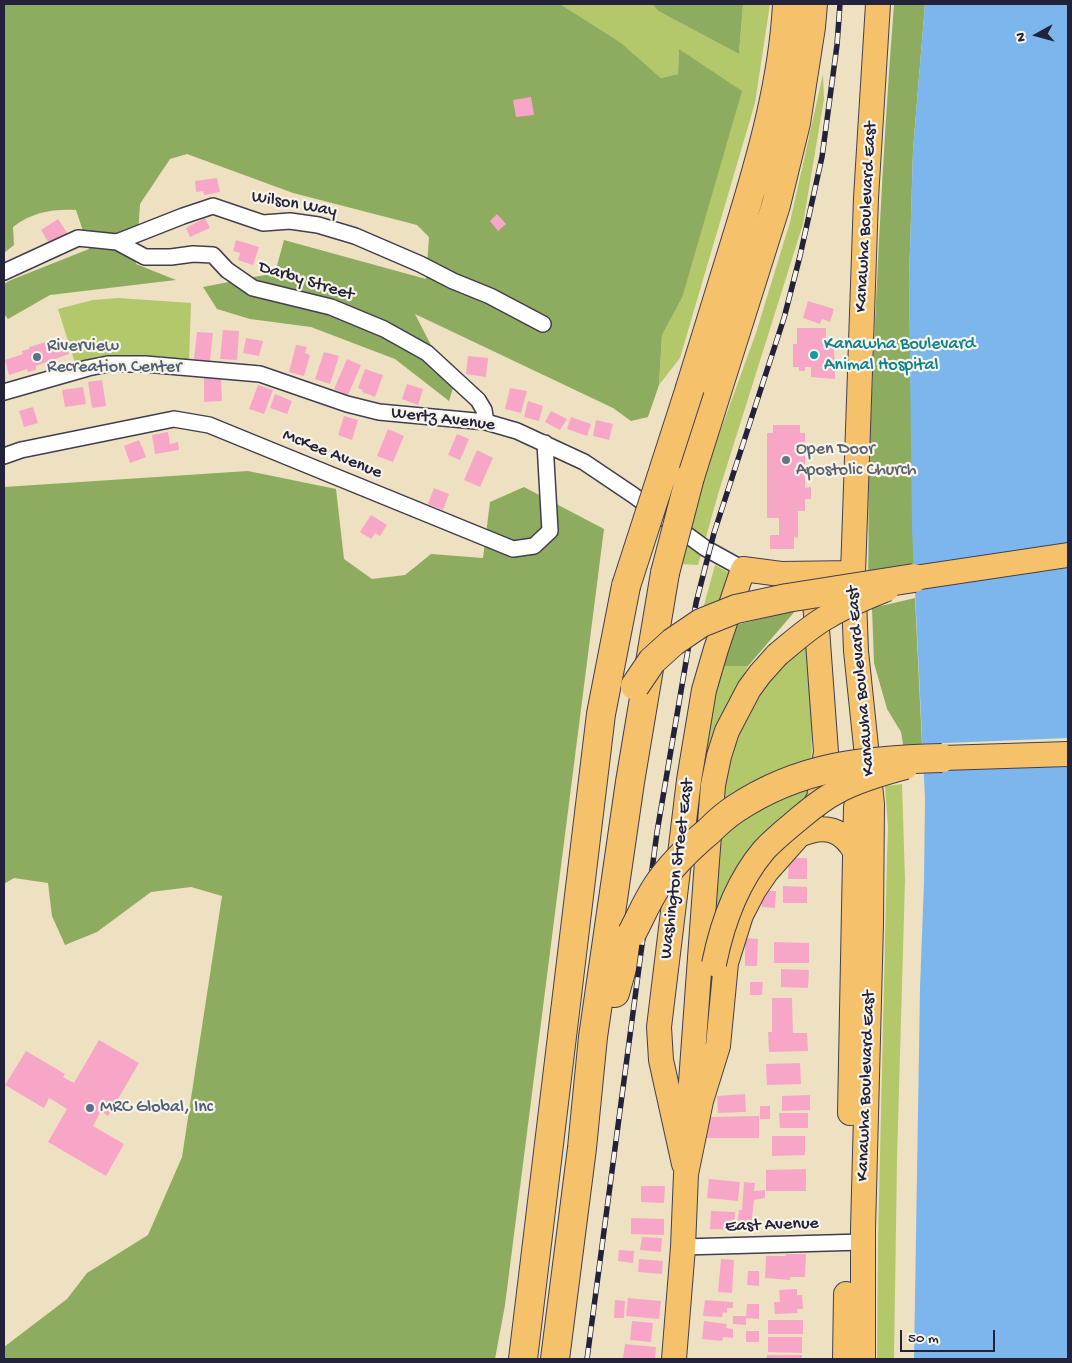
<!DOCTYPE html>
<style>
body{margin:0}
#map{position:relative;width:1072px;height:1363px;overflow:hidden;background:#eee1c1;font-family:"Gochi Hand",sans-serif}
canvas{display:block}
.frame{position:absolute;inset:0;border:5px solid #22223b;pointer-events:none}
.north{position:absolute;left:1012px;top:10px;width:50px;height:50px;-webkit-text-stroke:4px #f7f3e8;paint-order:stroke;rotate:263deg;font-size:14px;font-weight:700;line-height:20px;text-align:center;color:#22223b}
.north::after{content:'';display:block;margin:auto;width:18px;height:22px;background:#22223b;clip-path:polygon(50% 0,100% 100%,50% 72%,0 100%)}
.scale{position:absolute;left:900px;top:1330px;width:95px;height:22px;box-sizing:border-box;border:2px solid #22223b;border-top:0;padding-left:6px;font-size:15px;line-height:18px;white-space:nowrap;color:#22223b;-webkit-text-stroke:4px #f7f3e8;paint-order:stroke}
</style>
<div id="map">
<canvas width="1072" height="1363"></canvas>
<div class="frame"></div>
<div class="north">N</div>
<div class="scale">50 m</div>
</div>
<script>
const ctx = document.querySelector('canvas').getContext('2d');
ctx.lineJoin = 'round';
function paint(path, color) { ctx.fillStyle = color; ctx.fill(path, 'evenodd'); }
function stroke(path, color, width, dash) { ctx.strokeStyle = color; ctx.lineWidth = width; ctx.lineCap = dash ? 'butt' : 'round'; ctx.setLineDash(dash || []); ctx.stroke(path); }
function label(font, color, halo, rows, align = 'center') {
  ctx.font = font + ' "Gochi Hand",sans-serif'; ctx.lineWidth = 4.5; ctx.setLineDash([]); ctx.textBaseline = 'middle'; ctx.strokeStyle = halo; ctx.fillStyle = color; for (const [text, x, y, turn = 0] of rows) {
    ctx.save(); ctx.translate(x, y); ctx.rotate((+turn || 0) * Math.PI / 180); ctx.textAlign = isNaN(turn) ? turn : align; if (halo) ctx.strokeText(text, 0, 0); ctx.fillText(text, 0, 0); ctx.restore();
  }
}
const green = new Path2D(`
 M560,4H652L658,11L739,54L743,4H770L755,103L680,358L659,385L662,335L682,298L679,50L678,74L661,78L620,43Z
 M823,74L824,99L803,224L719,491L698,565L680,564L701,484L756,333L790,222Z
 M118,298L191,303L189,361L139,356L109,355L75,363L58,309L93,300Z
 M715,565L731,574L724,609L701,616Z
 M807,642L812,702L811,800L705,947L713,841L733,739L754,699L780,666Z
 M721,666H748L701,765Z
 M902,784L905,880L897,1159L894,1359H877L878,1240L887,856L888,827L885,786Z`);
const forest = new Path2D(`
 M4,4H560L621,43L661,78L678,74L679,49L742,91L682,298L662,335L659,385L648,417L631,421L613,408L415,314L453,388L449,401L395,359L311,327L250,319L217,309L203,287L275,273L284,240L426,279L429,237L417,225L293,193L187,154L170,159L140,204L136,264L176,280L50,295L8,319L4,314V284L11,280L89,249L76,210C52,209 33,212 13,227L14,245L4,253Z
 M652,4H743L739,54L658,11Z
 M894,4H925L913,150L909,283L914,568L868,579C869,542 868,506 869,469C875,314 882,159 894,4Z
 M248,471L336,489L344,559L372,579L405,575L431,554L483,558L490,502L524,487L604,529L505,1305L495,1359H4V1347L67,1299L87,1273L148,1235L182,1157L222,896L191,887L151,892L97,932L65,945L52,916L48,883L14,878L4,884V487Z
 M915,598L922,744L904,750L901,732L887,709L874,663L872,608Z
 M796,610L748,666H721L736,625Z`);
const water = new Path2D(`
 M925,4H1068V1359H914L920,988L924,882L925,799L912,529L909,283L913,150Z`);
const pier = new Path2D(`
 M1068,738V761L944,764L923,772L922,744Z`);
const building = new Path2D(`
 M531,97L534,115L516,117L513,100Z
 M217,178L220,192L204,195L203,191L196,192L195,181Z
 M497,214L506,224L498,231L490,221Z
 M205,218L210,228L190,237L186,228Z
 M58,219L69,236L51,247L41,230Z
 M236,240L259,247L253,265L238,260L240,253L233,251Z
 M808,301L834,309L830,322L822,319L820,324L803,318Z
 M797,328H826V344H834L835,379L811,377V367H805V371H799V367H793V344H797Z
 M223,330L239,331L237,360L220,359Z
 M197,332L213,333L210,361L194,359Z
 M246,338L263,341L259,356L243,353Z
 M53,340L54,346L64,342L69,354L36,366V370L28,372L27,369L9,375L5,360L23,354L22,351L29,349V347Z
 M296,345L307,347L305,353L310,355L304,376L289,372Z
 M324,352L339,356L330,384L315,379Z
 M468,356L488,358L486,377L466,374Z
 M347,359L361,365L348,395L334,389Z
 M365,369L383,375L375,397L362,392L363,390L358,388Z
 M204,378H221L222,401L204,402Z
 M102,380L106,406L92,408L88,382Z
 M407,384L423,389L418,405L402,399Z
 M258,385L273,390L264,414L249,409Z
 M83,387L86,404L65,407L62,390Z
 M510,388L527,391L521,413L505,409Z
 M275,394L292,401L287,414L270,408Z
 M528,401L543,406L539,421L524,417Z
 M33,407L38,423L24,427L19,411Z
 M551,411L567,419L560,430L545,422Z
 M344,416L358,420L352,440L338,435Z
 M571,417L591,424L587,436L567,429Z
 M596,420L613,424L609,440L593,436Z
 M773,425H800V433H805V488L811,487V499H805V511H798V538L794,537V549H770V535H779V518H767V433H773Z
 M388,429L404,436L393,462L377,456Z
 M168,432L170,444L178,442L179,450L155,454L152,435Z
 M457,434L469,439L460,460L448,455Z
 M139,440L146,457L130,463L124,446Z
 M477,450L493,458L480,487L464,480Z
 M434,488L449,494L443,510L428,504Z
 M371,515L387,525L380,536L375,533L371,539L360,532Z
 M789,858H807V879H788Z
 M783,886L807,887V903H783Z
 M762,891H776L775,908L762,907Z
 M745,938L758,939L757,966H745Z
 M774,942L809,943V963H774Z
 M781,969L809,970L808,988L781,987Z
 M750,982H763L762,995H750Z
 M772,998H792L793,1033H807L808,1051L769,1052L768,1032H772Z
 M99,1040L139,1063L108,1116L101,1111L93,1126L124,1144L106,1176L48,1142L67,1109L49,1098L44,1108L5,1085L26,1051L65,1074L63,1077L74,1083Z
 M800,1063L801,1084L767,1085L766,1064Z
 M745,1094L746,1112L718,1113L717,1096Z
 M810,1095V1110L782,1111V1096Z
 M760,1106H770V1119H760Z
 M779,1113H808V1128H780Z
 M759,1116V1138H706L705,1117Z
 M772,1136H805V1155L772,1156Z
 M806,1169V1191H766V1170Z
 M709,1179L740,1182L738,1201L707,1198Z
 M744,1182L755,1183L754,1191L765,1190V1198L754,1200L751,1227H737L739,1210H742Z
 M641,1186H665L664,1203L641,1202Z
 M711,1211L735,1212L734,1230L710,1229Z
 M631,1218L664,1219V1235L631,1234Z
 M642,1237L662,1238L661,1252L640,1250Z
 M619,1250L634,1251L633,1263L618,1261Z
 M786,1254H806L805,1277H790V1280L765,1278L766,1256H786Z
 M639,1259L663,1261L662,1274L638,1272Z
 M721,1259L734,1260L732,1293L718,1292Z
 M748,1271H759V1286L747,1285Z
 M797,1289V1295H802L803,1309H797L798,1313L775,1314L774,1302H780L779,1290Z
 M628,1298L661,1301L659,1319L626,1316Z
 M615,1300L625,1301L624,1318H614Z
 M705,1300L733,1302V1308H727V1313L723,1312L722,1317L703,1316Z
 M747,1304H759V1319L746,1318Z
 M733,1316H746V1325L733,1324Z
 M768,1320H803V1334H768Z
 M632,1321L653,1323L651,1342L630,1340Z
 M704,1321L727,1324L726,1328L733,1329V1338L723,1337L722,1341L702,1339Z
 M746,1331H759V1342H746Z
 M768,1337H802V1353L768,1352Z
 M625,1344L656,1347L655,1359H623Z
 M767,1355H802V1359H767Z`);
const minor = new Path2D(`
 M117,242L145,257H171L193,254L213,255L227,270L253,288L331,307L384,329L427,353L478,400L484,410L486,422
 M4,272L78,238L117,242L183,216L213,206L263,223L290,221L318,225L355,236L420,264L453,281L490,296L543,324
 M4,392L88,368L108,364H145L260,374L347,404L379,412L486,422L517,431L584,462L633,495L705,548L743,569
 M4,456L21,450L174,419L209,425L513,549L534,546L550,531L545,443
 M683,1247L863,1242`);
const primary = new Path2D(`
 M914,578L1068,555
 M942,758L1068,754
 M799,835C825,824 842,828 856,853
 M689,1110L707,861L713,785L719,756L727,731L749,689L760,674L777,655
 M850,1113L856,807
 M684,1164L661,1060L659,1027L689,780L704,690L716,649L743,569L781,574L853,573
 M674,1359L683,1247L686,1174L701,1101L718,1046L726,963L741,915L754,890L767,871L799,835L819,798L826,752L813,574
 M845,1359L846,1294
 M863,1359V1229L871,924L872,804L856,651L853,573L866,198L878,4`);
const motorway = new Path2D(`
 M690,388C706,336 722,284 738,233C761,158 783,82 787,4
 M690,477L776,205L796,123L811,27L813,4
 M615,993L632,933
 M523,1359L601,714L626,586
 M555,1359L582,1148L593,1037L630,782L665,573`);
const rail = new Path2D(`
 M587,1359L657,832L696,603L714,533L784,318L800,256L822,157L837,45L840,4`);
const primaryBridge = new Path2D(`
 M777,655C793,642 809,627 827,617C846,605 867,597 887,589
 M714,964C722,924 737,882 764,850C775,838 788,828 801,817C813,807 824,798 838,791C859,780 883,773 906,767`);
const motorwayBridge = new Path2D(`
 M665,573L690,477
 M626,586L690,388
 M635,686L652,661L673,642L701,623L736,609L787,598L914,578
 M632,933C640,918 647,901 657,886C671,865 690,847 709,831C717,823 726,815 735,809C801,765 866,760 942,758`);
const markers = [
 [814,355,5,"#0f9aa8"],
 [37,357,5,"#5c6f8a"],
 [786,460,5,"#6b7280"],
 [90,1108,5,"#5c6f8a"]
];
const streetNames = [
 ["Wilson Way",294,205,10],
 ["Kanawha Boulevard East",867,217,-87],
 ["Darby Street",306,282,17],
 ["Wertz Avenue",443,420,7],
 ["McKee Avenue",332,455,22],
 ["Kanawha Boulevard East",862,681,-95],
 ["Washington Street East",678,869,-83],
 ["Kanawha Boulevard East",867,1086,-88],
 ["East Avenue",772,1226,-2]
];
const cultureNames = [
 ["Kanawha Boulevard",824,345],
 ["Animal Hospital",824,366]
];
const serviceNames = [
 ["Riverview",47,347],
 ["Recreation Center",47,368],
 ["MRC Global, Inc",100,1108]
];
const worshipNames = [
 ["Open Door",796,450],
 ["Apostolic Church",796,471]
];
paint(green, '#b3c76b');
paint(forest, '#8eac5f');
paint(water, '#7cb6ed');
paint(pier, '#eee1c1');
paint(building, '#f8a6c7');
stroke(minor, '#413f4f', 18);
stroke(primary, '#413f4f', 26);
stroke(motorway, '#413f4f', 30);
stroke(minor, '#fff', 15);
stroke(primary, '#f5c16b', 24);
stroke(motorway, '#f5c16b', 28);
stroke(rail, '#22223b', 5.5);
stroke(rail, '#f7f3e8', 4, [11]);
stroke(primaryBridge, '#413f4f', 26, []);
stroke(motorwayBridge, '#413f4f', 30, []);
stroke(primaryBridge, '#f5c16b', 24);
stroke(motorwayBridge, '#f5c16b', 28);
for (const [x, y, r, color] of markers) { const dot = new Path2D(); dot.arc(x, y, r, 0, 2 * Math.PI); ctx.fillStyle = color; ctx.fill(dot); stroke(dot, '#f7f3e8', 2); }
label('18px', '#22223b', '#f7f3e8', streetNames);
label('18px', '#0d838f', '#f7f3e8', cultureNames, 'left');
label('18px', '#4e5e75', '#f7f3e8', serviceNames, 'left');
label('18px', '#5b616d', '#f7f3e8', worshipNames, 'left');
</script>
